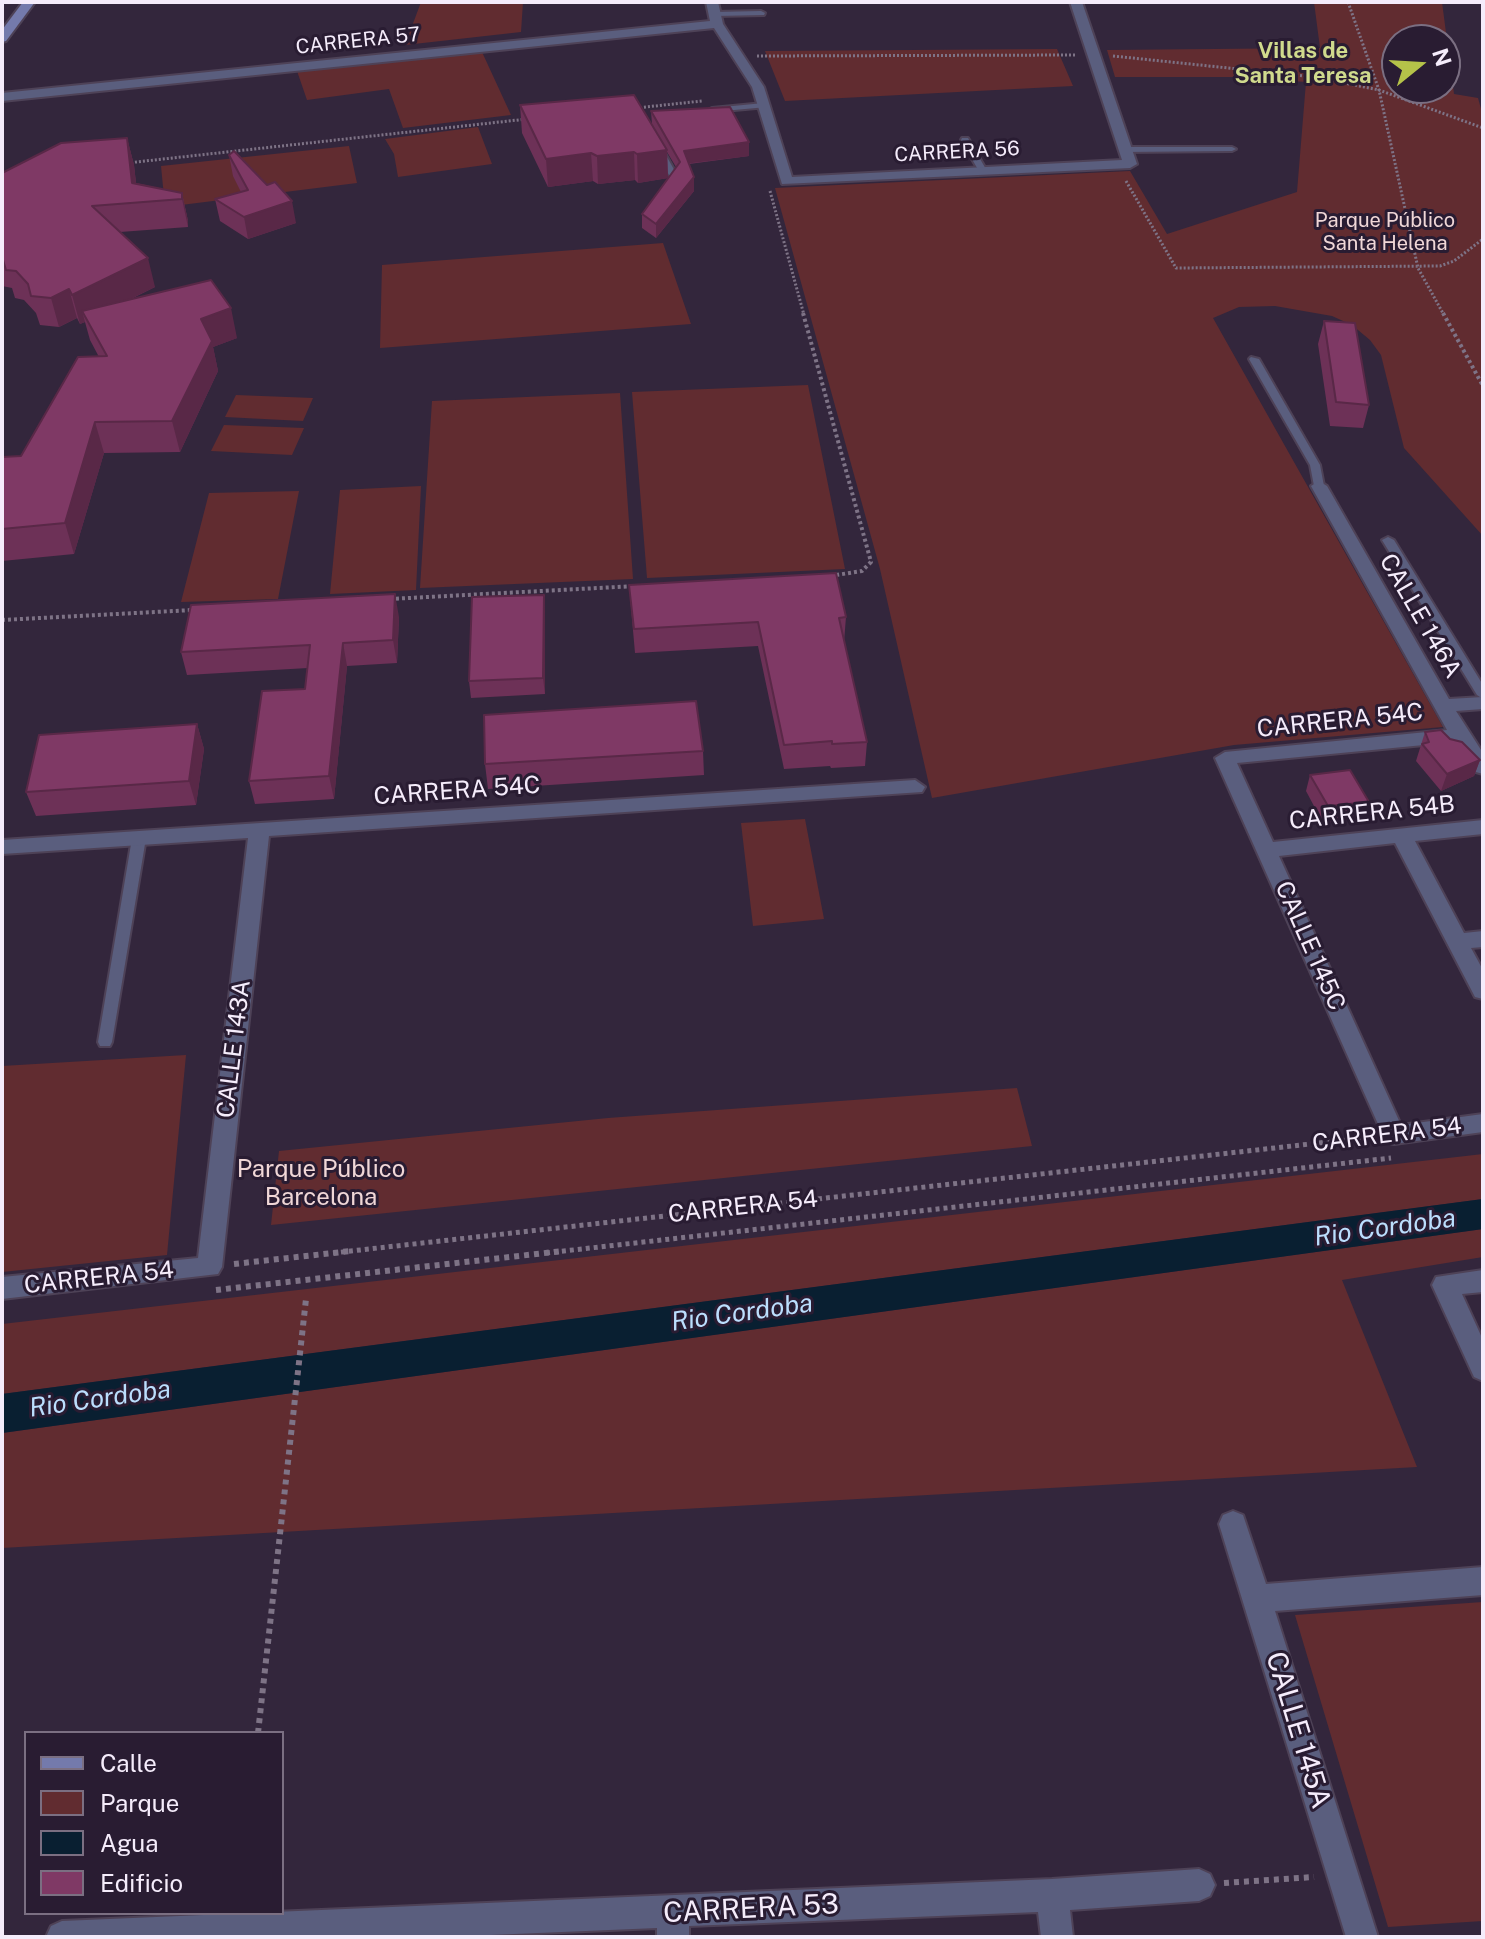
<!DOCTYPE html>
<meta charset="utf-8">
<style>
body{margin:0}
#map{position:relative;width:1485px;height:1939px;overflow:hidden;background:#33263c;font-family:"Public Sans",sans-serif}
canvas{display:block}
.frame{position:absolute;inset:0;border:4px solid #f5ecfb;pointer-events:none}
.legend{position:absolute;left:24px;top:1731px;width:260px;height:184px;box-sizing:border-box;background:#291c32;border:2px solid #7b6f82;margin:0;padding:10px 14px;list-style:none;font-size:24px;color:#f5ecfb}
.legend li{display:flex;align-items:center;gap:16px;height:40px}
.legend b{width:40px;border:2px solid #7b6f82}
.north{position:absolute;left:1381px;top:24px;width:80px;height:80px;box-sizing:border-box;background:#291c32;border:2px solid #7b6f82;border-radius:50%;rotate:72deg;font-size:22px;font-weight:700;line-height:32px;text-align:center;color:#f5ecfb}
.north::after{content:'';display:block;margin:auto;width:28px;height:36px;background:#b5c249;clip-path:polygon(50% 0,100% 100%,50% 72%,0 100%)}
</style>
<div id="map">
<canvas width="1485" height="1939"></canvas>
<div class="frame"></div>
<ul class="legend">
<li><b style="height:10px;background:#747aac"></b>Calle</li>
<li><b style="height:22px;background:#612c30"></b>Parque</li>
<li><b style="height:22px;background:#091f31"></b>Agua</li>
<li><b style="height:22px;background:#7f3965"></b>Edificio</li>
</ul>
<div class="north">N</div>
</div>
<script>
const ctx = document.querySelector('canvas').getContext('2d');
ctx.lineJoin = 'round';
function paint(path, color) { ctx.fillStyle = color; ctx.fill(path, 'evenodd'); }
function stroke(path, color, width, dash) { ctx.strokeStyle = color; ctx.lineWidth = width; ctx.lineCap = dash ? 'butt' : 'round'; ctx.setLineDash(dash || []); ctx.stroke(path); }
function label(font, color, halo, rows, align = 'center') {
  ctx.font = font + ' "Public Sans",sans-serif'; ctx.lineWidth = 6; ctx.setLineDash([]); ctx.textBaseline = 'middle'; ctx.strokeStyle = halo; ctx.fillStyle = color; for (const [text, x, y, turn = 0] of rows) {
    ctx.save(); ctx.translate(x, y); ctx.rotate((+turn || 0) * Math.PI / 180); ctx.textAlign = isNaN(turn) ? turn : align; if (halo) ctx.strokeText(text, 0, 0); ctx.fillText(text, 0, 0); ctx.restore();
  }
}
const green = new Path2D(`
 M421,2H523L521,32L405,45Z
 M1314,2H1442L1454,94L1478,98L1483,116V536L1404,448L1381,355L1370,340L1352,325L1332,316L1275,306L1239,307L1213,318L1443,727L1234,745L932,798L880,569L775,188L1130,171L1167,234L1297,192L1306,82L1237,77H1115L1107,50L1320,48ZM1397,40H1445V88H1397Z
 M1057,49L1073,86L785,101L765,51Z
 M482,52L511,115L403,128L389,89L307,100L297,71Z
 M478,127L492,164L398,177L394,154L385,139Z
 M349,146L357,183L165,207L161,166Z
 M663,243L691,324L380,348L382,265Z
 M808,385L845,569L647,578L632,392Z
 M620,393L633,579L420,588L432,401Z
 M236,395L313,398L303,421L225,417Z
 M224,425L304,428L292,455L211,451Z
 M421,486L416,590L330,594L340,490Z
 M299,491L278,599L181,602L209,493Z
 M805,819L824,919L753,926L741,823Z
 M186,1055L167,1255L2,1272V1066Z
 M1017,1088L1032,1146L271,1225L279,1151L608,1118Z
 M1483,1154V1199L2,1394V1324Z
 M1483,1229V1257L1342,1280L1417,1467L2,1548V1433Z
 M1483,1602V1921L1388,1927L1295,1615Z`);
const water = new Path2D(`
 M1483,1199V1229L2,1433V1394Z`);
const pathFar3 = new Path2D(`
 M1348,2L1379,90L1418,268L1444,315
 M757,56L1075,55
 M1113,56L1315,77L1379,90L1483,128
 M636,108L702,101
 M127,163L527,119
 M1126,181L1176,268L1440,266L1454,261L1483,239
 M770,191L804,315`);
const pathFar2 = new Path2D(`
 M803,313L871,562L862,571L830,576
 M1443,313L1483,386
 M390,599L636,586
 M2,620L193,610`);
const pathFar1 = new Path2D(`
 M333,1253L1373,1137
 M546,1253L1391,1158`);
const path = new Path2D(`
 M234,1264L351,1251
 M216,1290L563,1251
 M258,1733L306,1299
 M1224,1883L1314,1877`);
const service = new Path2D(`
 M761,11L765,13L764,15L715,16L711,14L715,12Z
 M764,103H767V107L712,112L708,110L712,108Z
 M962,138H968L987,171L986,173H980L961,140Z
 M655,146L662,148L677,175L676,177L669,175L654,148Z
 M1125,147H1232L1236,149L1232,151L1122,152V148Z
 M1251,357L1259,359L1320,465L1324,486L1323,488H1315L1314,486L1310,465L1249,359Z
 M1388,537L1394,540L1483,685V699L1477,695L1382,540Z
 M139,834L146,838L112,1042L110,1046H100L98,1042L132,838Z`);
const minor = new Path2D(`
 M706,2H718L723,24L764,87L792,177L1122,160L1070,2H1082L1137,164L1130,168L782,184L752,87L714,28L2,101V93L710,21Z
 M1319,481L1327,486L1449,699L1483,697V709L1456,711L1483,753V774L1476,772L1455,742L1237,763L1273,842L1483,820V834L1415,841L1464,933L1483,931V947L1471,948L1483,970V999L1475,997L1395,843L1279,856L1401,1125L1483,1114V1132L1394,1144L1386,1142L1215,758L1225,752L1447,730L1311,486Z
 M915,780L925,787L922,792L269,836L222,1267L218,1274L2,1299V1277L198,1258L248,838L2,854V840Z
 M1483,1270V1292L1462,1294L1483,1340V1381L1474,1377L1432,1285L1436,1277Z
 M1233,1511L1243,1515L1266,1584L1483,1567V1595L1275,1611L1378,1937H1346L1219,1524L1223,1515Z
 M1199,1869L1210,1874L1215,1885L1210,1896L1199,1901L1070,1910L1073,1937H1041L1038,1912L689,1926V1937H657V1928L443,1937H46L51,1926L62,1921L1052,1879Z`);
const secondary = new Path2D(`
 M23,2H35L6,41L2,42V30Z`);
const wall = new Path2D(`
 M520,105L652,124L651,111L749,142V156L689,164L694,191L656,238L642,228V214L676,167L667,152L668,178L638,183L635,180L598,184L593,181L548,187L522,133Z
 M127,138L134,165L136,183L182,193L188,221V227L120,232L155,287L131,299L237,338L213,347L218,371L180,452L104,453L74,554L2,561V457L21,456L99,357L90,340L85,322L80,324L77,318L59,327L40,325L36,313L24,300L15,298L12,288L2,286V173Z
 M229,155L267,185L296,223L248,239L220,221L215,199L241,192L233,176Z
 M1324,321L1369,405L1363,428L1330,426L1318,344Z
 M629,585L846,617L844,642L867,742L865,766L831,768L830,766L784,769L758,646L635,653Z
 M545,611V694L471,698L469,681Z
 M399,617L397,663L347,666L334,799L255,804L249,781L305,689L308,668L187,675L181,652Z
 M197,724L204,749L196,805L36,816L26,792Z
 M1425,732L1450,739L1480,760L1474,776L1441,791L1416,761Z
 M703,751L704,775L488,789L485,764Z
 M1310,775L1369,802L1363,818L1323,823L1306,791Z`);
const shadedWall = new Path2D(`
 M127,138L134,165L138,202L132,183Z
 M749,142V156L684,164V151Z
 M667,150L668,178L638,183L637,154Z
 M634,152L635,180L598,184L597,156Z
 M591,153L593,181L548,187L546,159Z
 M694,177V191L656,238V224Z
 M182,193L188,221V227L182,199Z
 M292,201L296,223L248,239L244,217Z
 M148,258L155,287L87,320L82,311L85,322L80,324L72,295Z
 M69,289L77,318L59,327L51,298Z
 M231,308L237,338L213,347L218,371L180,452L172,421L201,319Z
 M95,422L104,453L74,554L65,523Z
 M395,594L399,617L397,663L393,640Z
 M544,595L545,611V694L543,678Z
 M343,643L347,666L334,799L329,776Z
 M197,724L204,749L196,805L189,781Z
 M1480,760L1474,776L1441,791L1447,774Z`);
const building = new Path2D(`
 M634,95L667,150L637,154L634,152L597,156L591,153L546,159L520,105Z
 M730,107L749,142L684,151L694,177L656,224L642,214L680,162L651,111Z
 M127,138L132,183L182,193V199L92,206L148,258L72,295L69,289L51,298L31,296L28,284L16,271L6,270L3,260L2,259V173L61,143Z
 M234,151L267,185L275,182L292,201L244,217L215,199L248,190L229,155Z
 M211,280L231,308L201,319L212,341L172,421L95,422L65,523L2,529V457L21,456L78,357L107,356L82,311Z
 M1324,321L1355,323L1369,405L1336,402Z
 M836,573L846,617L839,618L867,742L832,744V741L784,745L758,622L634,629L629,585Z
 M395,594L393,640L343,643L329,776L249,781L262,691L305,689L310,645L181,652L191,605Z
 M544,595L543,678L469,681L472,597Z
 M696,701L703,751L485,764L484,715Z
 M197,724L189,781L26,792L39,735Z
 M1441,730L1450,739L1462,742L1480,760L1447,774L1422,744L1429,742L1425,732Z
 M1350,770L1369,802L1328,806L1310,775Z`);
const farStreetnames = [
 ["CARRERA 57",358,41,-6],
 ["CARRERA 56",957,152,-3]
];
const farParknames = [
 ["Parque Público",1385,221],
 ["Santa Helena",1385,244]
];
const farNeighbourhoodnames = [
 ["Villas de",1303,51],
 ["Santa Teresa",1303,76]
];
const streetNames = [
 ["CALLE 146A",1420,616,60],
 ["CARRERA 54C",1340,721,-6],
 ["CARRERA 54C",457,791,-4],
 ["CARRERA 54B",1372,813,-6],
 ["CALLE 145C",1310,946,66],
 ["CALLE 143A",234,1049,-83],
 ["CARRERA 54",1387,1135,-7],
 ["CARRERA 54",743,1207,-6],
 ["CARRERA 54",99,1278,-6]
];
const parkNames = [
 ["Parque Público",321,1170],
 ["Barcelona",321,1198]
];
const waterNames = [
 ["Rio Cordoba",1385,1228,-8],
 ["Rio Cordoba",742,1313,-8],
 ["Rio Cordoba",100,1399,-8]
];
const nearStreetnames = [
 ["CALLE 145A",1298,1730,73],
 ["CARRERA 53",751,1909,-3]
];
paint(green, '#612c30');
paint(water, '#091f31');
stroke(service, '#4e4257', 4);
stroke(minor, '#4e4257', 4);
stroke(secondary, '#4e4257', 4);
stroke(pathFar3, '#7e7386', 3, [2, 2]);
stroke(pathFar2, '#7e7386', 4, [3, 3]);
stroke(pathFar1, '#7e7386', 5, [4, 4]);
stroke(path, '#7e7386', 6, [5, 5]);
paint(service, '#5a5e7e');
paint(minor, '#5a5e7e');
paint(secondary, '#747aac');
paint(wall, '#6d3157');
paint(shadedWall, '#592847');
paint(building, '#7f3965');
stroke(building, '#592847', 2);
label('20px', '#f5ecfb', '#291c32', farStreetnames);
label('20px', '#f0d7d7', '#291c32', farParknames);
label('bold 22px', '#d0da8d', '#291c32', farNeighbourhoodnames);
label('24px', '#f5ecfb', '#291c32', streetNames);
label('24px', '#f0d7d7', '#291c32', parkNames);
label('italic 26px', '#bbdefd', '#291c32', waterNames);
label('28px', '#f5ecfb', '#291c32', nearStreetnames);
</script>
